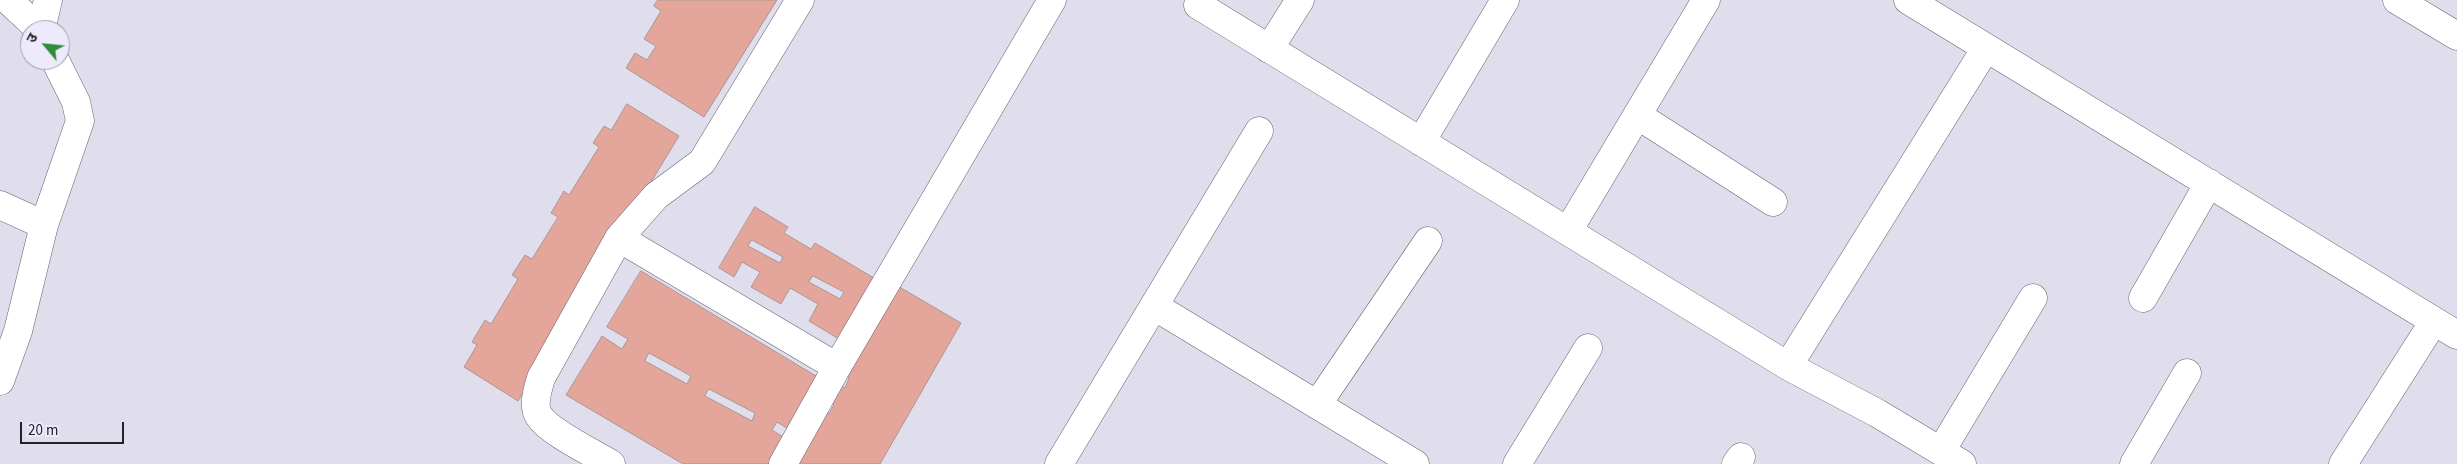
<!DOCTYPE html>
<meta charset="utf-8">
<style>
body{margin:0}
#map{position:relative;width:2457px;height:464px;overflow:hidden;background:#e0deed;font-family:"Source Sans 3","Noto Sans Devanagari",sans-serif}
canvas{display:block}
.north{position:absolute;left:20px;top:20px;width:50px;height:50px;box-sizing:border-box;background:#edebfb;border:1px solid #9c9ba7;border-radius:50%;rotate:298deg;font-size:14px;font-weight:700;line-height:20px;text-align:center;color:#232228}
.north::after{content:'';display:block;margin:auto;width:18px;height:22px;background:#308b3b;clip-path:polygon(50% 0,100% 100%,50% 72%,0 100%)}
.scale{position:absolute;left:20px;top:422px;width:104px;height:22px;box-sizing:border-box;border:2px solid #232228;border-top:0;padding-left:6px;font-size:15px;line-height:18px;white-space:nowrap;color:#232228;-webkit-text-stroke:4px #edebfb;paint-order:stroke}
</style>
<div id="map">
<canvas width="2457" height="464"></canvas>
<div class="north">उ</div>
<div class="scale">20 m</div>
</div>
<script>
const ctx = document.querySelector('canvas').getContext('2d');
ctx.lineJoin = 'round';
function paint(path, color) { ctx.fillStyle = color; ctx.fill(path, 'evenodd'); }
function stroke(path, color, width, dash) { ctx.strokeStyle = color; ctx.lineWidth = width; ctx.lineCap = dash ? 'butt' : 'round'; ctx.setLineDash(dash || []); ctx.stroke(path); }
const building = new Path2D(`
 M658,0H777L704,117L626,68L635,53L647,60L656,46L644,39L661,11L654,6Z
 M627,104L679,136L518,401L464,367L477,345L472,342L485,320L491,324L518,279L512,275L525,255L532,259L558,217L551,213L564,191L569,195L599,147L593,143L604,126L611,130Z
 M755,207L788,227L784,233L811,249L815,243L874,278L839,339L809,321L818,304L790,288L781,304L751,287L760,272L742,262L734,277L719,268ZM752,240L783,257L780,263L748,246ZM813,276L844,292L840,299L809,282Z
 M641,271L826,382L795,433L777,422L772,430L791,442L778,464H683L566,395L602,336L622,349L628,339L607,327ZM649,353L691,376L687,384L645,361ZM709,389L755,413L752,421L705,396Z
 M896,285L961,323L880,464H791L805,453L811,442L806,438L822,410L829,414L834,405L828,401L838,384L845,388L849,378L844,375Z`);
const street = new Path2D(`
 M8,0L40,30
 M1908,0L2457,335
 M2397,0L2457,36
 M1198,5L1788,366
 M41,30L48,0
 M1269,49L1300,0
 M1637,115L1773,202
 M1421,142L1505,0
 M0,205L44,225L18,331L0,381
 M44,225L80,121L76,102L55,60
 M1568,231L1706,0
 M619,238L837,367
 M2143,298L2209,183
 M1154,306L1415,464
 M1317,405L1428,241
 M1941,451L2033,298
 M611,464C593,453 549,432 539,416C532,406 538,389 541,378L619,238L656,196L702,162L800,0
 M783,464L837,367L1052,0
 M1059,464L1259,131
 M1517,464L1588,348
 M1736,464L1741,457
 M1962,464L1877,413L1788,366L1986,48
 M2134,464L2187,373
 M2343,464L2434,321`);
paint(building, '#e4a69b');
stroke(building, '#a99794', 1);
stroke(street, '#64626f', 29);
stroke(street, '#fff', 28);
</script>
